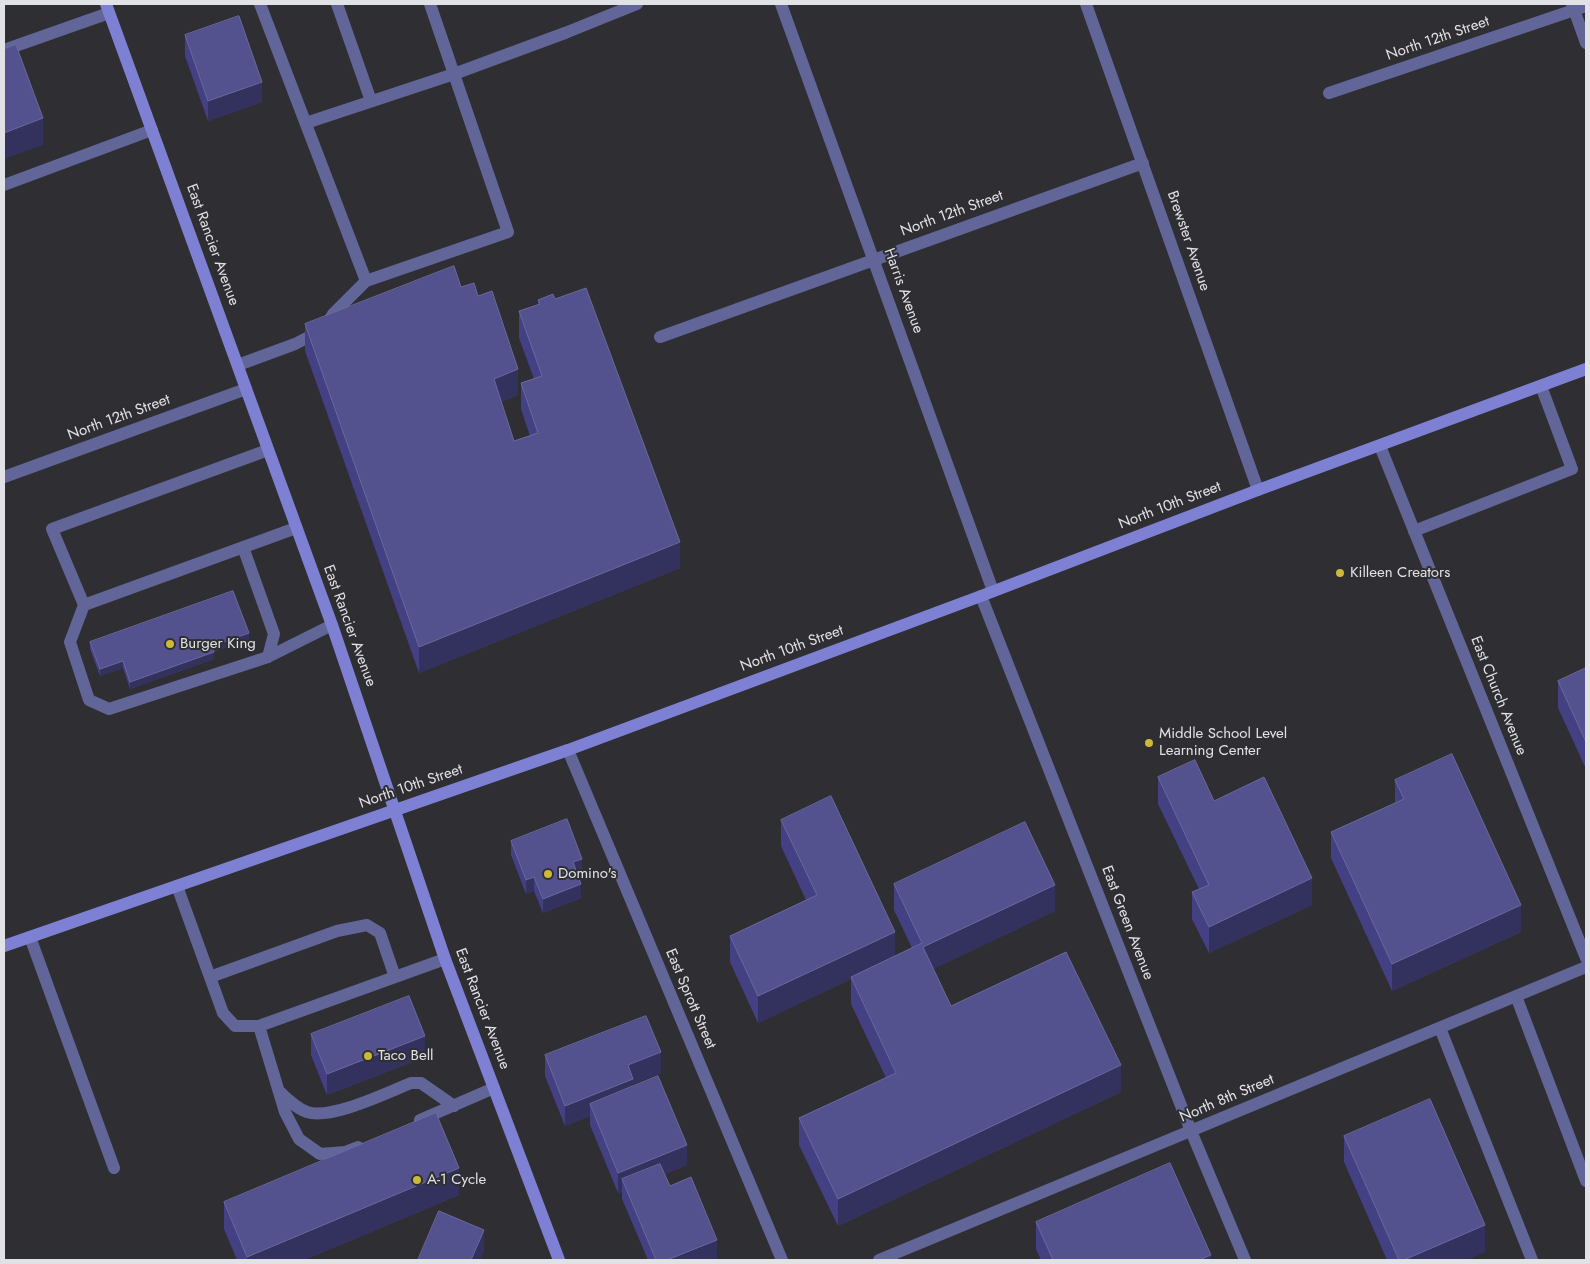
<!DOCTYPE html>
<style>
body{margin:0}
#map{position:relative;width:1590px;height:1264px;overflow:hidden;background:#2e2e33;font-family:Jost,sans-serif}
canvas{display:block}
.frame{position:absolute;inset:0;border:5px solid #e1e2e5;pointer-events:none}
</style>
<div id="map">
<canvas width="1590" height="1264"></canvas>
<div class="frame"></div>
</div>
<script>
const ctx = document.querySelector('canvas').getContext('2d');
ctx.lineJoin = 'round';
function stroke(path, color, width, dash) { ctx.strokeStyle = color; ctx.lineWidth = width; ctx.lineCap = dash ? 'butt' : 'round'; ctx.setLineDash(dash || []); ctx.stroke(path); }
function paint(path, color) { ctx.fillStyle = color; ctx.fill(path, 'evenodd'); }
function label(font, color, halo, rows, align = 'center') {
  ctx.font = font + ' Jost,sans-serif'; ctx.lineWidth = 4; ctx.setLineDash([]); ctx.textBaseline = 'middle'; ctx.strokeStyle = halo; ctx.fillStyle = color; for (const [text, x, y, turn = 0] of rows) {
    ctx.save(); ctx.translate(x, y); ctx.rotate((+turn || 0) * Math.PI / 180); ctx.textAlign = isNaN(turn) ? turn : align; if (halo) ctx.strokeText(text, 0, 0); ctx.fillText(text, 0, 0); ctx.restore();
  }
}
const lane = new Path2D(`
 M337,4L371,101
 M4,50L109,13
 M306,123L454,74L565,33
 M4,185L152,130
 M366,281L508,232L430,4
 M238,365L295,344L324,329L333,314L366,281L260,4
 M268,450L52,529L84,605L296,528
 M1414,531L1572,469L1541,386
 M243,547L274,634L268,657
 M84,605L70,642L89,700L109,709L268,657L332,625
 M177,886L223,1013L235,1026H259L445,959
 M30,937L114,1168
 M210,977L337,931L367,925L380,933L395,977
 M1516,996L1586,1181
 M259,1026L285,1112L299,1139L320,1154L345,1152L358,1147
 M1440,1028L1532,1260
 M279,1091C287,1099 296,1108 307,1112C331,1120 386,1093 411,1083H421L454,1106
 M420,1120L494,1088`);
const street = new Path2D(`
 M781,4L993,591
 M1086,4L1258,490
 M1572,4L1586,43
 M565,33L637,4
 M1329,93L1586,6
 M660,337L1143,163
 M1380,446L1586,958
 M4,477L246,389
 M981,596L1191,1131L1245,1260
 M568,750L782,1260
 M879,1260L1586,967`);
const secondary = new Path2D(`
 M106,4L332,625L445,959L559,1260
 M4,946L568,750L981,596L1258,490L1586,369`);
const wall = new Path2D(`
 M185,35L262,102L208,121L185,56Z
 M461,287L478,296L518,395L501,402L514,441L530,436L521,409V383L534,379L519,338V311L538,305V300L555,299L680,568L419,673L305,351V324Z
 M249,640L214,652V659L130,689L123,668L100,676L90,649V642Z
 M1586,668V769L1558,708V681Z
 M1158,777L1214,801L1312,905L1209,953L1192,919V892L1199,889L1158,804Z
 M1395,780L1521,932L1392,991L1331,858V832L1395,803Z
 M781,820L895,956L912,948L894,910V884L1055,911L933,969L951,1006L1121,1092L838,1226L799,1145V1118L886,1078L851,1004V979L758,1023L730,962V936L806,900L781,846Z
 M511,841L582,873L577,874L581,898L543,913L534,891L526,894L511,855Z
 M311,1034L425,1057L327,1095L311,1055Z
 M545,1055L661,1073L633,1084V1086L687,1165L665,1174L670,1186L717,1260H648L622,1199V1192L618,1193L590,1125V1116L565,1126L545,1076Z
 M1344,1136L1485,1252L1466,1260H1387L1344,1162Z
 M459,1195L304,1260H237L224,1229V1202Z
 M1036,1222L1211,1260H1041L1036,1249Z`);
const shadedWall = new Path2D(`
 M262,82V102L208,121V101Z
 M43,118V145L4,159V133Z
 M518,369V395L494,405V379Z
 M680,542V568L419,673V647Z
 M249,633V640L214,652V659L130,689V682L212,646Z
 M123,661V668L100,676V669Z
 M582,859V873L573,876V862Z
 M534,877V891L526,894V880Z
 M1312,878V905L1209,953V927Z
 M581,884V898L543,913V899Z
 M1055,885V911L923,974V947Z
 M1521,905V932L1392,991V964Z
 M895,932V959L851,977V979L758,1023V996Z
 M425,1036V1057L327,1095V1074Z
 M661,1052V1073L633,1084V1100L590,1104V1116L565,1126V1106L628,1065Z
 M1121,1065V1092L838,1226V1199Z
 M687,1145V1165L627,1190L622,1179V1192L618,1193V1173Z
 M459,1168V1195L304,1260H247V1257Z
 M1485,1225V1252L1466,1260H1404Z
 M484,1230V1251L480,1260H471Z
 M717,1240V1260H667Z
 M1211,1255V1260H1199Z`);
const building = new Path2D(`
 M239,16L262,82L208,101L185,35Z
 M16,45L43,118L4,133V49Z
 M454,266L461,287L474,283L478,296L492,291L518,369L494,379L514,441L538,433L521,383L542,376L519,311L540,304L538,300L553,294L555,299L586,288L680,542L419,647L305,324Z
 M233,591L249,633L212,646L214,652L130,682L123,661L100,669L90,642Z
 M1586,668V742L1558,681Z
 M1452,754L1521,905L1392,964L1331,832L1404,799L1395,780Z
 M1195,760L1214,801L1264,777L1312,878L1209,927L1192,892L1209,885L1158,777Z
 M831,796L895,932L758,996L730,936L817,895L781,820Z
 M567,819L582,859L573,862L581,884L543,899L534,877L526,880L511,841Z
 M1025,822L1055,885L923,947L951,1006L1066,952L1121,1065L838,1199L799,1118L896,1073L851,977L922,943L894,884Z
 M409,996L425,1036L327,1074L311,1034Z
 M646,1016L661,1052L628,1065L633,1079L565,1106L545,1055Z
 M658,1076L687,1145L618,1173L590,1104Z
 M1430,1099L1485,1225L1404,1260H1399L1344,1136Z
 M436,1113L459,1168L247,1257L224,1202Z
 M1170,1163L1211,1255L1199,1260H1053L1036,1222Z
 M660,1164L670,1186L691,1177L717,1240L667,1260H656L622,1179Z
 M439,1211L484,1230L471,1260H418Z`);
const markers = [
 [1340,573,5,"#ccb939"],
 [170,644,5,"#ccb939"],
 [1149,743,5,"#ccb939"],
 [548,874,5,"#ccb939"],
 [368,1056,5,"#ccb939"],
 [417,1180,5,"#ccb939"]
];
const streetNames = [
 ["North 12th Street",1438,39,-19],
 ["North 12th Street",952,214,-20],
 ["Brewster Avenue",1188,241,71],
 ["East Rancier Avenue",212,245,70],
 ["Harris Avenue",903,291,70],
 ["North 12th Street",119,418,-20],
 ["North 10th Street",1170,506,-21],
 ["East Rancier Avenue",349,626,70],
 ["North 10th Street",792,649,-20],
 ["East Church Avenue",1498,696,68],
 ["North 10th Street",411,787,-19],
 ["East Green Avenue",1127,923,69],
 ["East Sprott Street",690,999,67],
 ["East Rancier Avenue",482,1009,69],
 ["North 8th Street",1227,1099,-23]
];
const poiNames = [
 ["Killeen Creators",1350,573],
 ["Burger King",180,644],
 ["Middle School Level",1159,734],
 ["Learning Center",1159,751],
 ["Domino's",558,874],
 ["Taco Bell",378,1056],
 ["A-1 Cycle",427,1180]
];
stroke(lane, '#626598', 12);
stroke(street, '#626598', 12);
stroke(secondary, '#7e81d3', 12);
paint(wall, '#434083');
paint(shadedWall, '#33325f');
paint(building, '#54528e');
stroke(building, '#6a689c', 1);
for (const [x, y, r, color] of markers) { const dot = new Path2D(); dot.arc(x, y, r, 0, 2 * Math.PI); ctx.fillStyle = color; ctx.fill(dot); stroke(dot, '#2e2e33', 2); }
label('15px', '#e1e2e5', '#2e2e33', streetNames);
label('15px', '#e1e2e5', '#2e2e33', poiNames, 'left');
</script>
